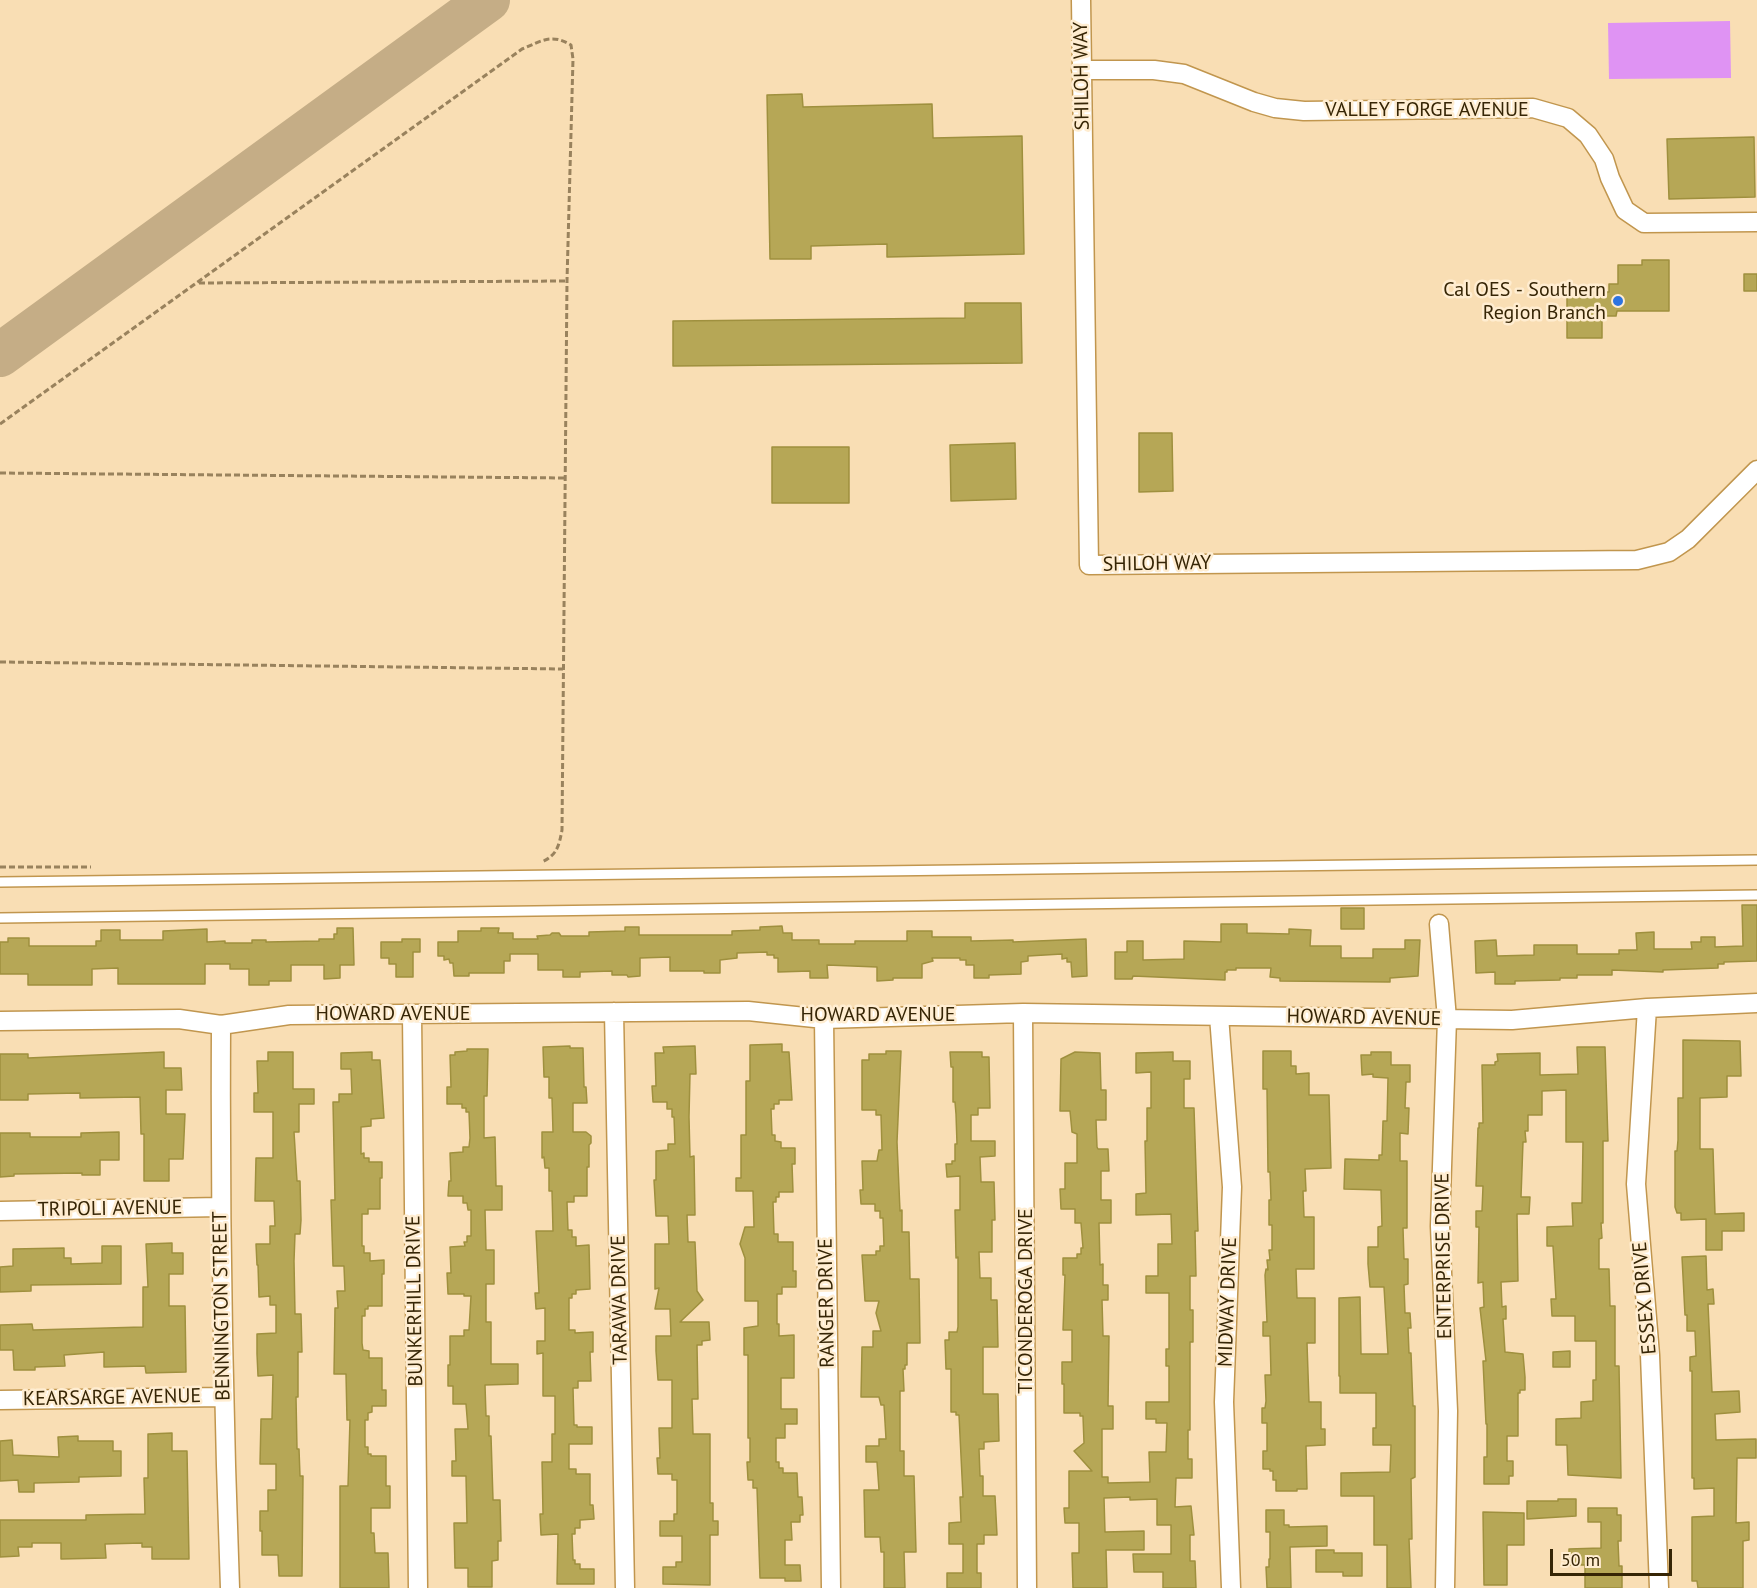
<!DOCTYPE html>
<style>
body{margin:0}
#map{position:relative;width:1757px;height:1588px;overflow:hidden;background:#f9deb4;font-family:"PT Sans",sans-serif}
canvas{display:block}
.scale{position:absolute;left:1550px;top:1549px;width:122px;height:27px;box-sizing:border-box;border:3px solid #362505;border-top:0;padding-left:8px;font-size:18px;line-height:21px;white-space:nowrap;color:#362505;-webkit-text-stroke:4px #ffedd1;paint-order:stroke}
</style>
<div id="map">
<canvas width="1757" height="1588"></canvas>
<div class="scale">50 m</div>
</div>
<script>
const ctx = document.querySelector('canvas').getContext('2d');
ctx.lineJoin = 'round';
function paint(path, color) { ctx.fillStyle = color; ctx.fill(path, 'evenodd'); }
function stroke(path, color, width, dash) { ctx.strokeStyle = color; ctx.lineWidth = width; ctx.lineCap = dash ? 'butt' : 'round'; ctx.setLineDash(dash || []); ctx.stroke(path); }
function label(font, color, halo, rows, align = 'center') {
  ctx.font = font + ' "PT Sans",sans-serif'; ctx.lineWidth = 5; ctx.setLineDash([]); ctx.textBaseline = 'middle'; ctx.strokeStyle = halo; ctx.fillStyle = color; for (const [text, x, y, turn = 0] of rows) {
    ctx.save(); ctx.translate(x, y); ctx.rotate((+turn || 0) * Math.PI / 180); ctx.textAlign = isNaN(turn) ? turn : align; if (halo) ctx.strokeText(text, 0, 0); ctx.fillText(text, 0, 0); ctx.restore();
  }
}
const water = new Path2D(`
 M1730,21L1731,78L1609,79L1608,23Z`);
const taxiway = new Path2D(`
 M0,355L488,0`);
const building = new Path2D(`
 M802,94L803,107L932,104L933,138L1022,136L1024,254L887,257V244L811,246V259H770L767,95Z
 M1754,137L1755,197L1669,199L1667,139Z
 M1642,260H1669V311H1617L1616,316H1602V338H1567V292H1609V284H1618V265H1642Z
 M1744,274H1757V291H1744Z
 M965,303H1021L1022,363L673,366V321L965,318Z
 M1139,433H1172L1173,491L1139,492Z
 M1015,443L1016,499L951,501L950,445Z
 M772,447H849V503H772Z
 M1742,905H1757V961L1724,962V964H1718V968L1663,970V972L1612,970V975H1577V978H1560V980L1515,981V984H1495V972L1476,973L1475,941L1496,940L1497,956L1534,955V945H1577V954H1619V950H1637L1636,933L1654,932V949H1692L1691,942H1701V937H1715V947L1743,946Z
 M1341,908H1364V929H1341Z
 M1221,924H1247V933L1289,934V929L1311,930L1310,946H1341V958H1373V949H1405V940H1420L1418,976L1390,978V982L1280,981V978L1270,977L1271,968H1236V970H1227V972H1225V980L1133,976L1132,979H1115V952H1127V941H1143V960L1184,959V941L1221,942Z
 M782,926L783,933H792V940H819V944H855V941H907V931H932V937H971V941L1013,940V942L1086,939L1087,976L1072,977L1071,962H1067V958L1062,959V954L1028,956V961L1021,962V974L989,975V978H974V965H966V960H960V958H932L933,961L922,964V978H893V980L877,981V967L827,965L828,978H810V971L778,972V958H774V955H767V952L737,953V958L720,960V973H704V971H670V957L640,958V976L628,977L627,975H612V971L580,972V977H563V970H538V954H510V961H504V973H469V976H454L453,963H450L449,959L444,960V956H438V942H458V931H481V928H499L498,933H513V939H538L537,936L550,935L552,933H559L561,936H589V932L625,931V927H639V935H732V931L760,930V927Z
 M337,928H353L354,965H340V978L324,979V965H291V981H269V985H249V969H230V964H205V984H118V968L92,969V985H28V974H0V942H8V938H29V946H96V941H101V930H120V940H163V931L207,929V942L225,941V943H252V940H266V942L319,941V939H334V934H337Z
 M402,939H420V952H413V977H396V964H389V958H381V942H402Z
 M1683,1040L1740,1041L1741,1076H1727V1097L1700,1098V1149H1713L1715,1214L1744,1213V1231H1722V1250H1706V1219L1681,1220V1213H1677L1675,1207V1151H1677L1678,1140V1098H1683Z
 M782,1044V1052H789L792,1100H779V1104H774V1109H771L772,1135H775V1141L781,1142V1148H795V1164H792L793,1192H779V1197H776V1202H773L774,1234H778V1242H793V1271H796V1287H782V1294H777V1324H779V1336L794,1335V1378H781V1409H797V1424H785V1438H776V1462H779V1468H783V1473H797L798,1497H802L803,1515H800V1522H791L792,1540H785V1565H800L801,1581H785V1578H760L757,1488H753V1480H748L747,1462H750V1438H748V1355H744V1328L758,1326V1301H745V1258L740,1244L745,1227H754L753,1191H736V1178H741V1135H746V1081H750V1045Z
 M570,1046V1048H583L584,1087H586L587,1103H573V1132H586L591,1136V1143L589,1145V1167H587V1196H574V1202H567L568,1230H572V1237H576V1246L589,1245L590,1289L576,1290V1294H572V1298H569V1330H575V1333L593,1332V1352H590L591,1381H578V1388H573L574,1425H577V1427H592V1444H569V1469H576V1474H590V1505H593L594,1519L580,1520V1528H575V1534H572L573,1560H575V1564H580V1569H594V1584H557L558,1534L541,1535L540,1514H543L542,1462H552V1434H555V1396H543V1353L537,1354V1341H545V1308L536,1309L535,1293H539L536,1231H553L552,1191H549V1168H545L544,1157L542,1158V1132H553L552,1098H549V1077H544L543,1047Z
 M695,1046L696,1074H690L689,1117L690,1157L694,1156L695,1215H687L688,1242H695L697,1291L703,1300L680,1322H709L710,1340L702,1341V1345H697L698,1399H692L693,1434H710V1503H713V1521H718V1535H710V1585L663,1584V1567H676V1562H682V1536H660V1521H674V1514H677V1480H672V1474H658L657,1458H660L659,1428H672V1380H658L656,1351V1336H671L670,1309H655L659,1288L655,1289V1244H669L668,1216H656L654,1180H656V1151L668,1150V1144H675L674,1117H672V1109H667V1102H653L652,1086H656L655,1053H664L663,1047Z
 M1577,1047H1605L1608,1141H1603V1223H1601L1602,1238L1599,1239V1269H1609L1610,1306H1615V1366H1619L1621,1478L1568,1475L1567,1445H1556V1419L1581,1418V1402L1593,1401V1380H1596V1341H1575V1316H1552L1551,1299H1556L1553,1246H1547V1227L1573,1226L1572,1203H1582L1583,1142H1566V1090L1542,1091V1115H1528V1131H1525L1526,1142H1523L1521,1197H1530L1529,1214H1517L1518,1281L1501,1282L1502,1307L1506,1306V1319H1503L1505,1352L1523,1354L1525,1377V1390H1520V1393H1518V1436H1507V1461H1513V1476H1509V1484H1484V1457H1487V1424H1486L1483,1361H1486L1480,1308L1484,1307L1483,1282L1478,1283L1479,1227H1476V1211H1482L1483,1186H1476L1478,1128H1479V1123H1483L1482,1065H1495V1062L1498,1061L1497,1054L1540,1053V1075L1578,1074Z
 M467,1049H488L487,1096H484V1138L495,1137L496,1186H502V1210H485L486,1250H494V1284H486V1322H491V1364H518V1384L485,1385L486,1416H489V1436H491L493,1500H500L501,1541H498V1560L492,1561V1587H468V1568H455L454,1523H467L466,1476H452V1461H456L455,1429H468L466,1404H453V1386H448V1365H450V1336H464V1330H469L471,1296H464V1294H448L447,1273H451L450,1247L465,1246L464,1242H467V1236H471V1210H468L467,1203H463V1196H448L449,1181H451L450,1153L463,1152V1147H469L470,1138L469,1112H466V1108H462V1104H447V1087H451L450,1055H455V1052L467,1051Z
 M886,1051H901L897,1142L900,1211L902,1210V1232H909L910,1279H919L920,1343H907V1365H905V1369H903L904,1391H900V1451H904V1476H914L916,1552H904L905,1588H884V1552H881L880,1537H865L864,1490H879L877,1462H866V1446H879V1439H886L884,1405H881L879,1397H861L862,1347H873V1331H881L876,1313L879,1301H865L862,1255H876V1251H880V1246H884L883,1218H880V1211H875V1204H861L860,1190H863L862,1161H877L879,1150H882L881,1115H876V1110H862V1060H869V1054H886Z
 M1263,1051H1291V1066H1296V1074L1309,1073V1095H1329L1331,1168L1305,1169L1306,1191H1303L1304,1217H1314V1269H1296L1297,1298H1315V1343H1307L1309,1402H1321V1429H1325V1445L1306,1446L1307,1489H1297V1491H1276V1480H1273V1471H1270V1469H1263V1451H1267V1423H1262V1408H1265L1266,1401L1265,1375H1271L1270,1336H1263V1322H1267L1265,1275L1266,1269L1268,1270L1267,1260H1270L1269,1250H1272V1225H1269V1200H1271L1270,1172H1268L1267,1089H1263Z
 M164,1052V1068H181L182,1090H166V1114H185L183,1159H169V1181H144V1134H141L140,1097L80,1098V1093L28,1094V1100H0V1054H28V1058Z
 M268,1052H293V1089H314V1104H299V1132H294L297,1181H300L301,1220L300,1234H295L294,1261L295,1314H301L302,1352H298V1397H296L297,1449H299L300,1476H303L302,1576H279L278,1555H262V1531H260V1511H268V1490H276V1464H260L261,1419H272L273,1375L258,1376L257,1354V1334L276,1333V1305H270V1296L259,1297L258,1265H257L256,1244H270V1226H275L274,1201H255L256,1158H273V1112H254V1093H258L257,1061H268Z
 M372,1052V1060H380L384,1118L371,1119V1126L361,1127V1154L364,1153V1158H369V1162H382V1178H380V1209H368V1214H362V1246H364V1253H370V1261L384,1260V1274H382V1306H368V1309H365V1316H362V1343L363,1350L369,1351V1358H382V1390H386V1406H372V1412L368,1413V1420H365V1447H368V1454H371V1456H386V1486H390V1508H371V1533H374L375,1553H388L389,1588H340V1486H348L350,1420H347L346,1374H334L335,1308H338L337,1291H345L344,1266H333L331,1200H335L333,1102H339V1094H352L351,1069H341V1053Z
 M950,1052H982V1057H989L990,1108H978V1115H971V1141H995V1156L980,1157L981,1182H994L995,1220H992V1252H979L980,1278H991V1300H997L998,1347H983V1394H998L999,1441L984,1442V1449H979L980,1476H983V1496H995L997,1535H984V1544H977V1573H981V1588H947V1573H963V1544H949V1523L961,1522L960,1497H963L959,1415H956V1412H951V1369H946L945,1340H949V1332H957L958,1327V1257L956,1258L955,1210H960V1176L947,1177L946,1164H952V1161H955V1144H957L956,1114L955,1102H953V1067H951Z
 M1075,1052L1100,1053L1101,1090H1106V1120H1096L1097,1147L1098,1149H1108L1109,1171H1101V1200H1111V1223H1099L1100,1265L1103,1264V1285H1108V1300H1102L1103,1336H1109L1108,1406H1113V1429H1102V1477H1108V1483L1150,1482L1149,1452H1166L1167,1423H1156V1419H1146V1402H1169V1366H1166V1349H1169V1293H1146V1276H1158V1244H1172L1171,1214L1136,1215V1194L1146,1193L1145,1141H1147V1108H1151V1072L1136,1073V1053L1173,1052V1061H1190V1079H1184V1108H1194L1198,1231H1195L1196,1276H1190V1310H1193V1342H1190V1430H1188V1459H1192V1478H1176L1175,1507L1191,1506L1194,1535H1190V1561H1195L1196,1588H1163V1572H1134L1133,1554H1171V1525H1157V1499L1130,1500V1497L1104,1498L1105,1532L1144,1531V1550H1106L1107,1588H1073L1072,1553H1079V1523H1065L1064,1508H1069V1471H1092L1074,1451L1084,1443L1083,1416H1080V1413H1064V1384H1062V1362H1072V1330H1063L1065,1275H1063V1258H1077V1254H1081V1248H1083L1081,1223H1075V1209H1061L1060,1189H1065V1163H1077V1134L1072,1132L1070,1111H1060L1061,1059Z
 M1371,1052H1391V1065H1410V1082H1406L1405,1108H1409L1408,1134L1400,1133V1161H1407V1228H1403L1404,1259H1408V1284L1404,1285L1405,1313H1410L1411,1328H1408L1409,1353H1411L1413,1406H1415V1477L1411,1479L1412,1539H1409L1411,1588H1387V1545H1374V1496H1341V1473L1390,1472L1391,1445H1373V1428H1376V1393H1340V1376H1339V1298L1360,1297L1361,1354H1388L1384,1287H1370L1368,1264V1247H1378V1227L1382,1226L1381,1190L1344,1189L1345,1159L1379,1160V1155H1382L1383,1121H1387L1388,1078L1373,1077V1074L1362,1075L1361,1055H1371Z
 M119,1132V1160H100V1175H82V1173L14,1174V1176L0,1177V1133H30V1137H81V1133Z
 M172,1243V1253H183V1274H169V1306H185L186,1372L146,1373L145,1366L104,1367V1352L64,1355L65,1366L35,1367V1370H14L13,1350H0V1325L32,1324L33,1330L143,1327V1287H148L146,1244Z
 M102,1246H121V1284L31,1285V1291L0,1292V1267L13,1266V1249L64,1248V1258H71V1264L102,1263Z
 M1706,1256L1707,1290L1713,1289L1714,1304H1708L1712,1392L1739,1391L1740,1412L1715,1414L1716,1440L1756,1439V1458H1737L1736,1523L1749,1522V1540L1743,1541V1588H1698L1697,1581H1692V1517L1714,1516V1488L1694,1489V1478H1692V1371H1690V1357L1696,1356L1695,1331H1687V1315H1685L1682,1257Z
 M1570,1351V1367H1553V1352Z
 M172,1433V1451H187L189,1559H152V1547H142V1543L105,1544L106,1558L61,1559V1543H32V1547H18L19,1556L0,1557V1520H86V1515L145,1514L144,1478H148V1434Z
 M78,1436V1441H113V1451H121V1476L79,1477V1482L34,1483V1492H19L18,1480L0,1481V1441L12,1440L13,1455L59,1457L58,1437Z
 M1558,1499H1576V1516L1527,1519V1501H1558Z
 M1588,1508H1617V1515H1621V1541H1618L1619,1566H1622V1588H1585V1565H1569V1549L1601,1548V1522H1588Z
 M1266,1510H1284V1525H1289V1527L1327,1526V1546L1290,1547L1291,1588H1267L1266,1567H1269V1559H1270V1532H1266Z
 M1483,1512L1524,1513V1545H1507V1585H1484Z
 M1316,1550H1334V1553H1362V1576H1343V1572H1316Z`);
const path = new Path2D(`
 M199,283L567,281
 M0,424L522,49C542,41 551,33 571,45L573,59L567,281L562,830C559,846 557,855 542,862
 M0,473L565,478
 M0,662L563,669
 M0,867H91`);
const lane = new Path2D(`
 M0,882L1757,860
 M0,918L1757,895`);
const street = new Path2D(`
 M1081,0L1089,565L1637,560L1669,552L1688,539L1757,470
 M1081,70H1154L1184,74L1254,102L1275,108L1304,111L1533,108L1568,118L1588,135L1604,159L1610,178L1625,210L1644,223L1757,222
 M1439,924L1447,1019L1440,1226L1448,1411L1445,1588
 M1647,1008L1636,1184L1650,1355L1659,1588
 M614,1012L625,1588
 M1023,1013L1027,1588
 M412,1014L418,1588
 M1219,1016L1232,1187L1224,1402L1231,1588
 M824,1019L831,1588
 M0,1021L179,1019L221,1025L289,1015L748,1011L824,1019L1023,1013L1512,1020L1647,1008L1757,1003
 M221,1025C220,1213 223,1400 230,1588
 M0,1211L220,1207
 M0,1400L223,1397`);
const markers = [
 [1618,301,6,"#2d74e1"]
];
const streetNames = [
 ["SHILOH WAY",1082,76,-91],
 ["VALLEY FORGE AVENUE",1427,110],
 ["SHILOH WAY",1157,564,-1],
 ["HOWARD AVENUE",393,1014],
 ["HOWARD AVENUE",878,1015],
 ["HOWARD AVENUE",1364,1018,1],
 ["TRIPOLI AVENUE",110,1209,-1],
 ["ENTERPRISE DRIVE",1444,1256,-91],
 ["ESSEX DRIVE",1645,1298,-95],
 ["TARAWA DRIVE",620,1300,-91],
 ["BUNKERHILL DRIVE",415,1301,-91],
 ["TICONDEROGA DRIVE",1026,1301,-90],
 ["MIDWAY DRIVE",1228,1302,-88],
 ["RANGER DRIVE",827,1303,-91],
 ["BENNINGTON STREET",222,1306,-91],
 ["KEARSARGE AVENUE",112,1398,-1]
];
const poiNames = [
 ["Cal OES - Southern",1606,290],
 ["Region Branch",1606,313]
];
paint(water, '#df93f3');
stroke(taxiway, '#c5ad86', 44);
paint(building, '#b6a756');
stroke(building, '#9f903e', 1.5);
stroke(lane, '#c1964e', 12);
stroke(street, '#c1964e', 21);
stroke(path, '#99825d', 3, [6, 3]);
stroke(lane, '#fff', 9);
stroke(street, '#fff', 18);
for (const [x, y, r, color] of markers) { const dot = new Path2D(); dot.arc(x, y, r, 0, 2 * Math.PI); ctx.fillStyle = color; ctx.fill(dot); stroke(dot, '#ffedd1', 2); }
label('20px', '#362505', '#ffedd1', streetNames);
label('20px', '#362505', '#ffedd1', poiNames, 'right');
</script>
